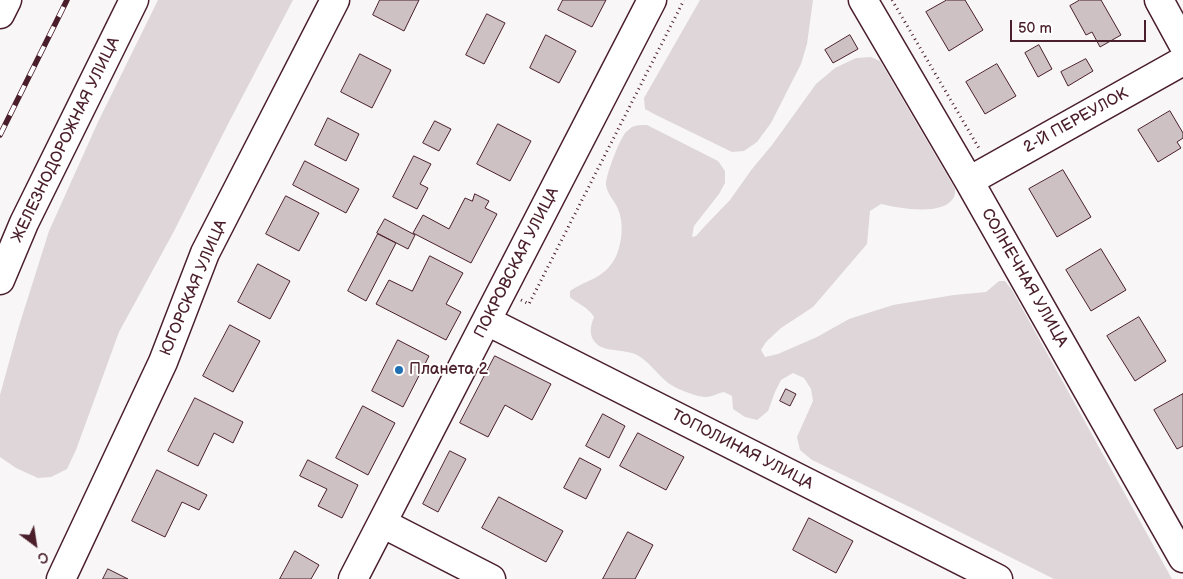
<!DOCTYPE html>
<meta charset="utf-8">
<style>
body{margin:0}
#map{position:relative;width:1183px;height:579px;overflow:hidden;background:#f8f6f7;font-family:"Balsamiq Sans",sans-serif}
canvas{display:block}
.north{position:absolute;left:10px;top:519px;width:50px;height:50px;-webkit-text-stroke:4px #fff;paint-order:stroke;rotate:149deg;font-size:14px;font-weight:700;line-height:20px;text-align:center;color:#4a1f2b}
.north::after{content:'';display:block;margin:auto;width:18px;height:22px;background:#4a1f2b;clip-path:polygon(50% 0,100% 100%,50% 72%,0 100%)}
.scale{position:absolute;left:1010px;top:20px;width:136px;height:22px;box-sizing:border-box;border:2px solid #4a1f2b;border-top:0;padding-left:6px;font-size:15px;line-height:18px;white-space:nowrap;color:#4a1f2b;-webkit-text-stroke:4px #fff;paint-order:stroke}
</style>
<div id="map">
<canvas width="1183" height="579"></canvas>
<div class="north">С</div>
<div class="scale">50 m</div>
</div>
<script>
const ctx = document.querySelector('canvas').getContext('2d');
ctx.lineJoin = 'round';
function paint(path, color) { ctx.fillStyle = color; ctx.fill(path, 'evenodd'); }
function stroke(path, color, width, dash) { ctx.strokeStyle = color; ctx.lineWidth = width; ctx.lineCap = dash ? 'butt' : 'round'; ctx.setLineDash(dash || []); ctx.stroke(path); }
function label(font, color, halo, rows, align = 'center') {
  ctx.font = font + ' "Balsamiq Sans",sans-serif'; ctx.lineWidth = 4; ctx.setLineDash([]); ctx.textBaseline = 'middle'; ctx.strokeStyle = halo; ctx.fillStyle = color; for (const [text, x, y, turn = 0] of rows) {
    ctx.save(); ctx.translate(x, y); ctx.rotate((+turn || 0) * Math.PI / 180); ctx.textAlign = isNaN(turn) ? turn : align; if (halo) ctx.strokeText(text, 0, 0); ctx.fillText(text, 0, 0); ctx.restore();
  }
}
const green = new Path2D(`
 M158,0H293L227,126L173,233L119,332L76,450L67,469L51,477L38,478L16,468L0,457V395L19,326L49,231L98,122Z
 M700,0H813L807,44L801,64L771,123L757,142L744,151L732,152L656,115L645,109L644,98Z
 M871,57L880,61L955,189C955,192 955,195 954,197C944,217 898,208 881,204L870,211L867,244L813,307L781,328L766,342L761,350L765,357L778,354L817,337L849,319L893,305L954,295L986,292L999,281H1005L1012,290L1172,579H1054L918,511L812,460L800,450L797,437L813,401L811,389L804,378L793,373L781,380L775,392L768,411L757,420L745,417L733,409L732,396L724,392C718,393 712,397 706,397C696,397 674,388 667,382C656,373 648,360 635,354C625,350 605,351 598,345C588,337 590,327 594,317C588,307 578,304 570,297V291C589,278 606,279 617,254C622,241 624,223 618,209C615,201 607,194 606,185C605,177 620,138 626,132C628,130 630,129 632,127C636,125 642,125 647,125L718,161L725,171V183L719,194L694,226L692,237L696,236L704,227L730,200L752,169L772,145L816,84L835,68L856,58Z`);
const building = new Path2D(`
 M380,0H419L404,31L373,15Z
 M563,0H606L592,27L558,10Z
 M947,0H965L983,30L949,51L926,12Z
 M1080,0H1101L1121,35L1100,47L1092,32L1086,35L1070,6Z
 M487,14L505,23L484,64L466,55Z
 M546,35L576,51L559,83L530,68Z
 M850,35L858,49L833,63L825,50Z
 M1039,45L1052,69L1038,77L1025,53Z
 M360,54L391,70L372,108L341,92Z
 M1086,59L1093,71L1068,86L1061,72Z
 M997,64L1016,96L985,114L966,82Z
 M1170,111L1183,133V138L1177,142L1181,148L1158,162L1138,130Z
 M328,118L359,134L346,161L315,145Z
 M435,121L451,129L439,151L423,143Z
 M498,124L531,141L510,181L477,164Z
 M414,156L431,164L420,184L428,188L417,209L393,197Z
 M305,161L359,189L346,213L293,185Z
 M1063,170L1091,217L1057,237L1029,189Z
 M475,194L489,201L485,208L497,214L471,263L413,233L423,215L449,229L465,198L472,201Z
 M286,196L319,213L299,251L266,234Z
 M385,219L415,235L408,249L377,233Z
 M378,234L396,243L366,301L348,291Z
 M1101,249L1126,290L1091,311L1066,270Z
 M430,256L463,273L446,304L461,312L446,340L376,304L389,280L412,291Z
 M258,264L290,281L270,319L238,302Z
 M1139,317L1166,361L1135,381L1107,336Z
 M230,325L260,341L233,392L203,376Z
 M398,340L429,356L403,407L372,391Z
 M495,356L551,384L532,420L505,405L488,437L460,423Z
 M786,389L796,394L790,406L780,401Z
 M1183,394V446L1177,449L1154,410Z
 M195,398L243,422L233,443L214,433L198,466L168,451Z
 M363,406L395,423L368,475L336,458Z
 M603,414L625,426L609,458L586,446Z
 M638,433L684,457L666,490L620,466Z
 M450,451L466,459L438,512L423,504Z
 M580,458L601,469L586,499L564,488Z
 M308,460L358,485L342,518L318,506L327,489L300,476Z
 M157,470L207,495L199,510L182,502L165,537L132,521Z
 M499,497L563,531L546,562L482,528Z
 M809,518L853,541L836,573L793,550Z
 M628,532L653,545L635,579H603Z
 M295,551L319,565L311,579H280Z
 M108,569L128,579H103Z`);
const path = new Path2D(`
 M892,0L980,150
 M521,300L529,304L684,0`);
const minor = new Path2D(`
 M863,0L969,181L1183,558
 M1159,0L1183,44
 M0,14L7,0
 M969,181L1183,61
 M487,321L998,579
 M382,523L491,579
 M61,579L163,362L205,253L335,0
 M353,579L652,0`);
const major = new Path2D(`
 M0,280L24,223L134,0`);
const rail = new Path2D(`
 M0,135L67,0`);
const markers = [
 [399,370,5,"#1f6fb2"]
];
const streetNames = [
 ["2-Й ПЕРЕУЛОК",1076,121,-29],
 ["ЖЕЛЕЗНОДОРОЖНАЯ УЛИЦА",66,140,-64],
 ["ПОКРОВСКАЯ УЛИЦА",517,263,-63],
 ["СОЛНЕЧНАЯ УЛИЦА",1024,278,60],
 ["ЮГОРСКАЯ УЛИЦА",194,288,-67],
 ["ТОПОЛИНАЯ УЛИЦА",742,450,27]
];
const poiNames = [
 ["Планета 2",409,370]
];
paint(green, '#ded6d9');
paint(building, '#cdc1c4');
stroke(building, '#4a1f2b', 1);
stroke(minor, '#4a1f2b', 31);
stroke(major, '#4a1f2b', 31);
stroke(path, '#4a1f2b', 3, [1, 4]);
stroke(minor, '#fff', 28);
stroke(major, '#fff', 28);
stroke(rail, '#4a1f2b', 5.5);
stroke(rail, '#fff', 4, [11]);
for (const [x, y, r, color] of markers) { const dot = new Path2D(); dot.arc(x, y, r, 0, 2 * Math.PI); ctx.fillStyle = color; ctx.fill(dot); stroke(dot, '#fff', 2); }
label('16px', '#4a1f2b', '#fff', streetNames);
label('16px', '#4a1f2b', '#fff', poiNames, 'left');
</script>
